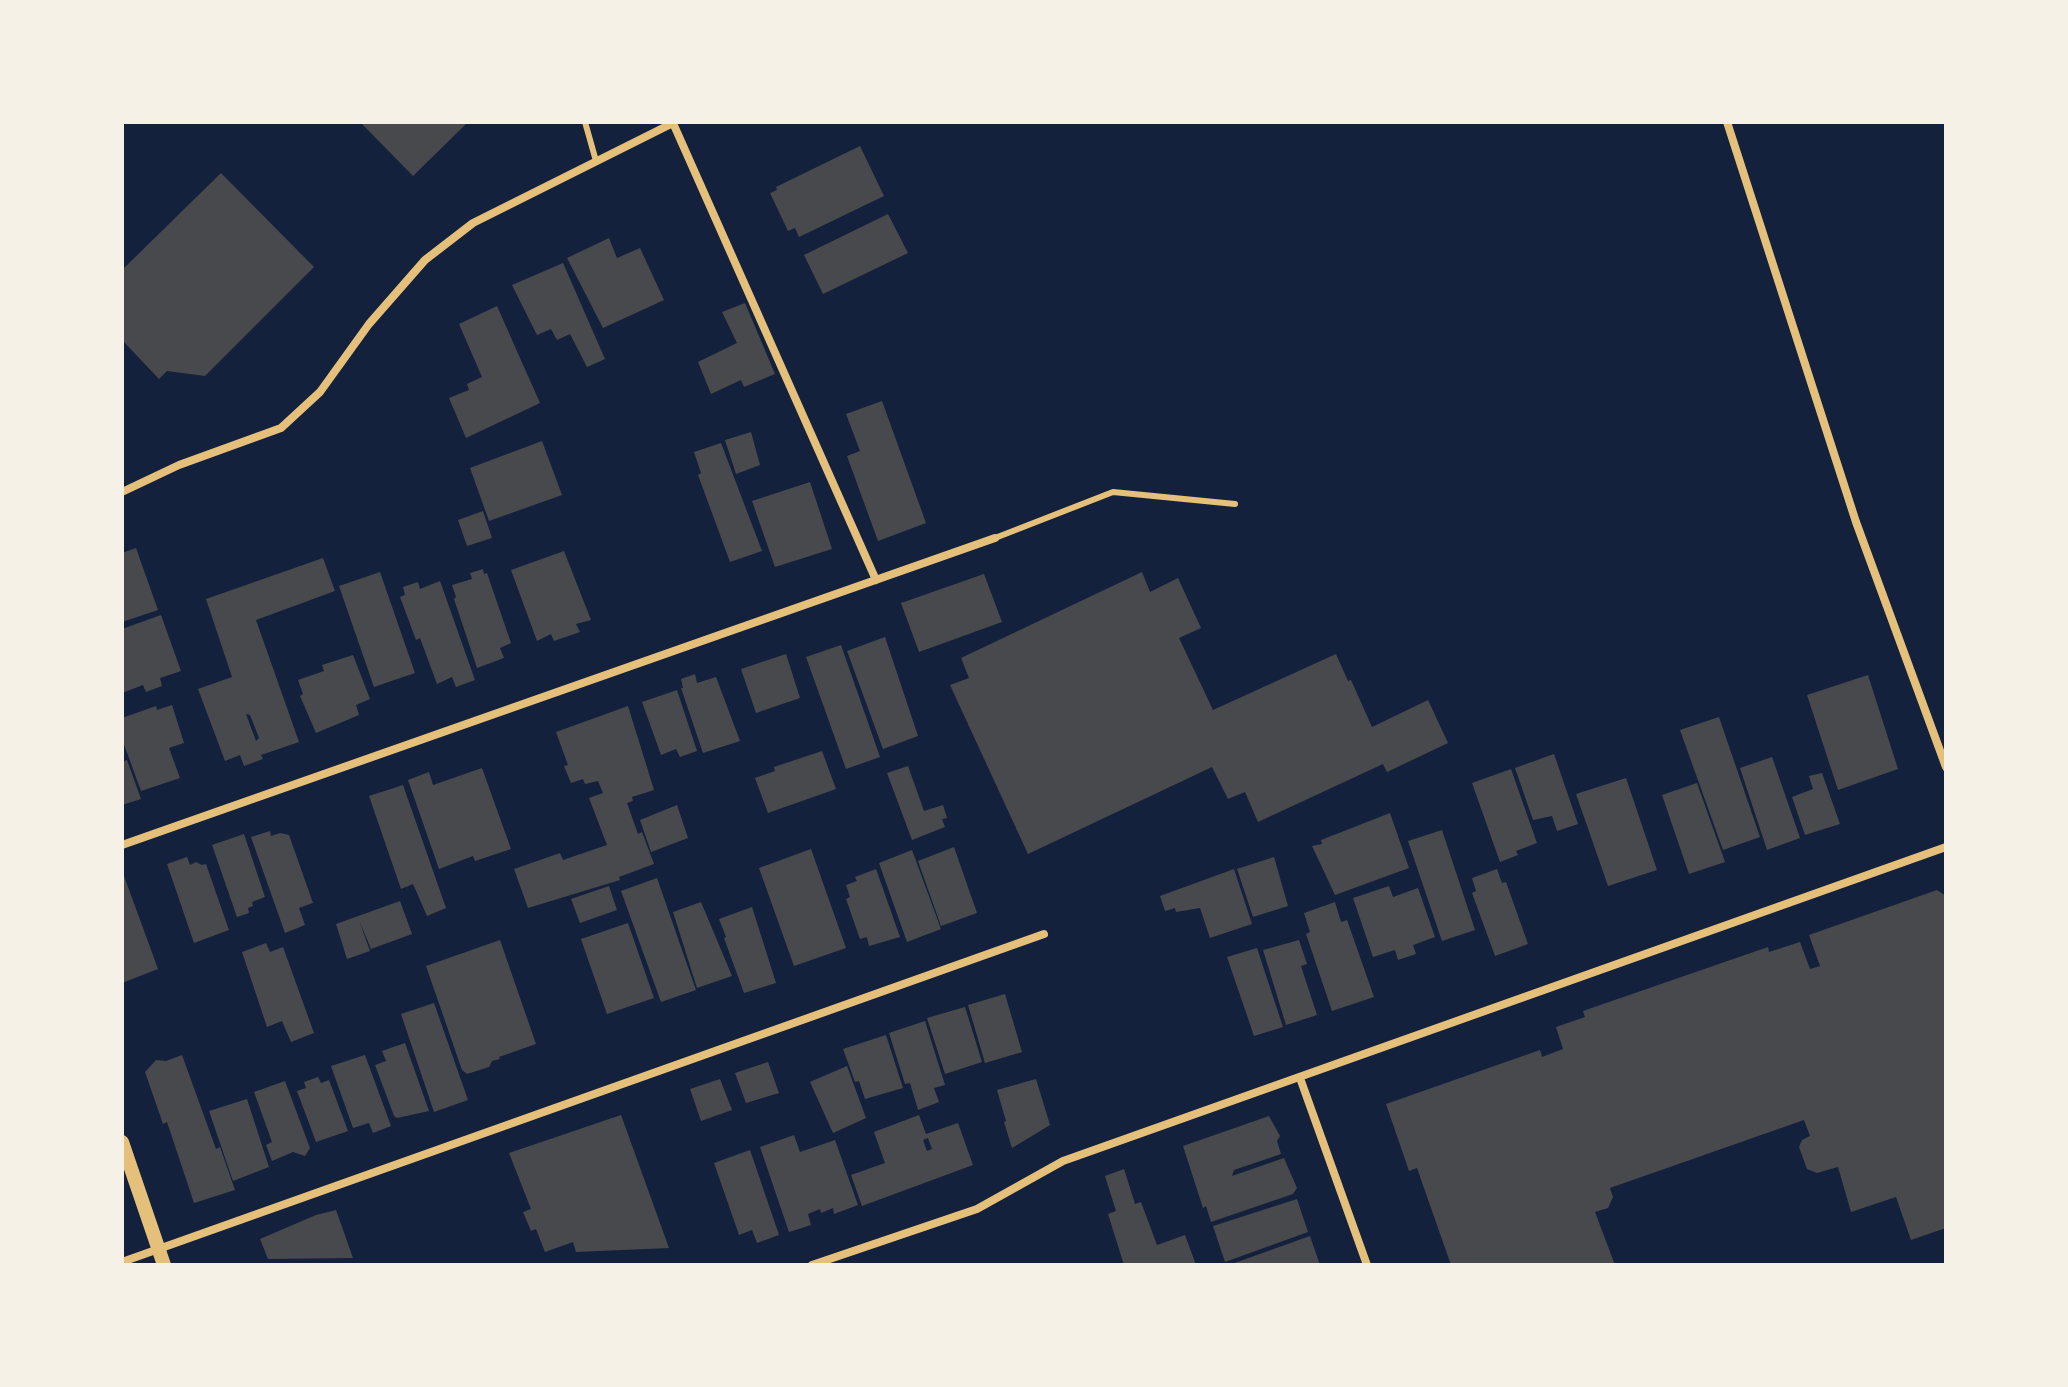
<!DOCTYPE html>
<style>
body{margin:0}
#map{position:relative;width:2068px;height:1387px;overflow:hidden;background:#14213d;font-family:"IBM Plex Sans",sans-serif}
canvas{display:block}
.frame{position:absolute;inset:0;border:124px solid #f6f1e7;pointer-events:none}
</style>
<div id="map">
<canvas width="2068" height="1387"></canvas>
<div class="frame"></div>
</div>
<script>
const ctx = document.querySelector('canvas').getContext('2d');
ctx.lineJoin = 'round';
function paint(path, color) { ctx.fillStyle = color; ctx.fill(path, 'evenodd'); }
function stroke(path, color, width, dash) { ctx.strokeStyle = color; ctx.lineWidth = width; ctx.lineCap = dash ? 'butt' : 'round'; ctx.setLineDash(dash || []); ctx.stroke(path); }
const building = new Path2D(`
 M360,122H468L413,176Z
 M860,146L884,196L799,237L795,228L788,231L770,193L777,190L776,187Z
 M221,173L314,267L205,376L167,371L159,379L122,340V270Z
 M888,214L908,253L823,294L804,255Z
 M609,238L617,258L640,248L664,300L603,328L567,258Z
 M563,263L605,359L587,367L570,334L557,340L551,329L537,335L512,285Z
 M745,303L775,374L744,387L741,380L711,394L698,362L737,343L722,312Z
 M497,306L540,403L466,438L449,398L469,390L467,384L482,377L459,324Z
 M882,401L926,523L878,541L847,456L860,451L846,414Z
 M751,432L760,465L736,474L725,440Z
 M542,441L562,495L489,521L470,468Z
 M721,443L762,551L730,562L698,475L701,473L694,452Z
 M810,482L832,549L775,567L752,501Z
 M483,511L492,538L467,546L458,520Z
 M136,548L158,610L122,622V553Z
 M564,551L591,620L576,624L580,632L554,641L551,634L537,641L511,570Z
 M323,558L335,591L256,620L299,742L261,755L263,759L244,766L240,755L225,761L198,689L232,677L206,599ZM246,714L250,715L259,738L256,741Z
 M483,569L484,574L487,573L511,643L500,648L504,658L477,668L454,599L456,597L452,585L472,579L470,573Z
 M380,572L415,673L374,687L339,586Z
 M1142,572L1150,592L1178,578L1201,628L1179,638L1213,710L1336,654L1348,681L1351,680L1372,727L1428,700L1448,743L1387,772L1383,764L1258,822L1245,792L1228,799L1212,767L1028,854L950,685L969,678L961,658Z
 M984,574L1002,622L919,652L901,603Z
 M440,581L475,680L456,687L452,677L437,684L420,638L416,640L400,597L405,595L403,587L418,582L420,589Z
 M161,615L181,671L160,678L162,686L146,692L143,685L122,693V629Z
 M885,637L918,736L883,749L847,651Z
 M841,645L880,757L846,769L806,657Z
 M786,654L800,698L756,713L741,669Z
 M353,655L370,699L356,705L359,715L316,733L300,696L303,694L298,680L324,671L322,665Z
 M695,674L697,683L716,677L740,741L703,753L681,688H683L681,679Z
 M1868,675L1898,769L1838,790L1807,695Z
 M677,690L697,751L680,757L676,749L661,755L642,702Z
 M172,705L184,743L169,748L180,778L141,791L122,739V718L156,706L157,710Z
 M628,706L654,790L632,797L633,801L627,803L638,834L642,832L654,864L619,877L620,880L528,908L514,869L560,853L563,860L607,845L589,798L603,793L598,781L585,784L583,779L571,783L564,766L568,765L556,732Z
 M1719,717L1760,837L1723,850L1680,730Z
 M822,751L836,789L768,813L755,778L775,771L774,767Z
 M1554,754L1578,824L1557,831L1552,816L1533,820L1515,768Z
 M1772,757L1800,838L1767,850L1740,768Z
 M127,760L141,799L122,805V762Z
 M908,766L924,811L943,805L947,818L942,819L945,827L912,840L887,773Z
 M482,768L511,849L475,861L473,856L439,869L408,780L429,772L433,785Z
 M1511,769L1537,843L1516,851L1518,855L1500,862L1472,783Z
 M1822,773L1840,824L1805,835L1792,797L1813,789L1809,776Z
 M1626,778L1657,870L1608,886L1576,794Z
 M1697,783L1725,862L1689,874L1662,795Z
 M403,785L446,908L427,916L413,884L401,889L369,796Z
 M677,805L688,838L651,852L640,820Z
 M1390,813L1409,868L1335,895L1312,846L1322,844L1321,840Z
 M1442,830L1475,930L1442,941L1408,841Z
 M270,831L271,836L280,833L289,835L313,903L299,908L305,925L285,933L251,837Z
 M244,834L265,897L252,902L253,906L248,908L249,913L237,917L212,845Z
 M954,847L977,913L941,926L918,861Z
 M811,849L846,948L794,966L759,868Z
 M912,850L941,929L907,942L879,863Z
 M187,857L190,865L196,862L202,865L206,864L229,930L194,943L167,864Z
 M1274,857L1288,906L1253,917L1237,869Z
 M876,869L900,937L869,946L867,937L860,939L846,899L850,897L846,885L857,881L855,877Z
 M1234,869L1252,924L1210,938L1200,908L1176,912L1175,908L1165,911L1160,896Z
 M1497,869L1502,883L1506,882L1528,944L1495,956L1472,893L1476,891L1472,878Z
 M124,876L158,969L122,983V877Z
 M657,878L696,990L661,1002L621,891Z
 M609,886L617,910L580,923L571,899Z
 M1389,886L1393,897L1418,888L1435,937L1413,945L1416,954L1398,960L1395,950L1373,957L1353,898Z
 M1937,890L1946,896V1228L1911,1240L1896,1197L1851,1212L1838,1167L1817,1173L1807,1169L1799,1147L1802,1140L1810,1136L1804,1120L1610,1188L1613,1197L1608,1208L1595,1212L1615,1265H1451L1417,1168L1409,1171L1386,1104L1540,1050L1542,1057L1563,1049L1556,1027L1585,1017L1583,1011L1768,947L1769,952L1800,942L1810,969L1820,966L1809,935Z
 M400,901L412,934L371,949L359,920L370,951L347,959L336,924Z
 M701,902L732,976L697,988L673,912Z
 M1335,902L1341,922L1347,920L1374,997L1332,1011L1306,934L1310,932L1304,913Z
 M752,907L776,983L744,993L724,938L726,937L719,919Z
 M628,923L654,998L607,1014L581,939Z
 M500,940L536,1044L499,1057L500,1059L492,1061L489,1067L467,1074L462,1070L426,966Z
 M1299,940L1307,964L1301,966L1317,1015L1286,1025L1263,950Z
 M266,943L270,952L283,947L314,1033L291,1042L282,1021L267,1027L242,952Z
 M1257,948L1283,1027L1254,1036L1227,957Z
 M1005,994L1022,1052L985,1063L968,1005Z
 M434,1003L468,1100L434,1112L401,1014Z
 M965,1007L982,1062L945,1074L927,1018Z
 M925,1021L945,1085L934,1088L939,1102L918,1110L910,1083L905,1084L889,1033Z
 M886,1035L903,1088L865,1099L859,1081L855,1082L843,1049Z
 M405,1043L429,1111L397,1118L394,1116L375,1065L386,1061L382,1051Z
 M182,1055L216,1149L220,1147L235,1190L194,1203L167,1122L163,1124L145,1072L156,1060L166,1061Z
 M365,1055L391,1126L373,1133L369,1123L353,1128L331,1066Z
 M768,1062L779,1093L746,1103L735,1073Z
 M847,1066L866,1118L833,1133L810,1082Z
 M318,1077L321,1083L329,1080L348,1131L316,1142L297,1091L306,1088L304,1082Z
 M720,1079L732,1110L701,1121L690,1089Z
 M1036,1079L1050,1125L1012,1148L1004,1122L1006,1121L997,1090Z
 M285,1081L310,1148L305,1156L293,1152L272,1161L266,1145L272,1142L254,1092Z
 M247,1099L269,1167L233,1181L209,1111Z
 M621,1115L669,1248L576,1252L573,1242L545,1252L536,1229L531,1231L523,1212L531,1209L509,1153Z
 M919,1115L926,1134L958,1123L973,1165L862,1206L851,1175L885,1163L874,1132ZM928,1138L932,1149L927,1151L923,1140Z
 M1269,1116L1280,1136L1277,1141L1281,1154L1234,1170L1232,1176L1284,1158L1297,1188L1293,1194L1211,1222L1206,1206L1203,1208L1183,1146Z
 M794,1135L800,1152L835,1140L858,1205L834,1214L833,1208L821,1213L820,1209L808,1214L811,1225L789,1232L760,1147Z
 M750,1150L779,1235L757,1243L752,1230L739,1235L714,1163Z
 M1124,1169L1135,1204L1141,1202L1157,1245L1185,1235L1196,1265H1124L1108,1214L1116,1211L1105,1176Z
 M1297,1199L1308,1232L1225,1262L1213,1226Z
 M336,1210L353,1258L268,1259L260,1239L316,1215Z
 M1310,1236L1320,1265H1229Z`);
const service = new Path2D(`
 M585,122L596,161
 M995,538L1113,492L1235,504`);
const minor = new Path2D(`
 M1727,122L1856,522L1946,767
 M122,492L179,465L281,428L320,392L369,324L425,260L473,223L673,123L876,580
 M122,845L995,538
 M1300,1078L1367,1265
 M122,1262L1044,934
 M812,1265L977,1209L1063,1161L1946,847`);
const tertiary = new Path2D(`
 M122,1142L164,1265`);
paint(building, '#48494c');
stroke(service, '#e5c07b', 6);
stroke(minor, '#e5c07b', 8);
stroke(tertiary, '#e5c07b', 14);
</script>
